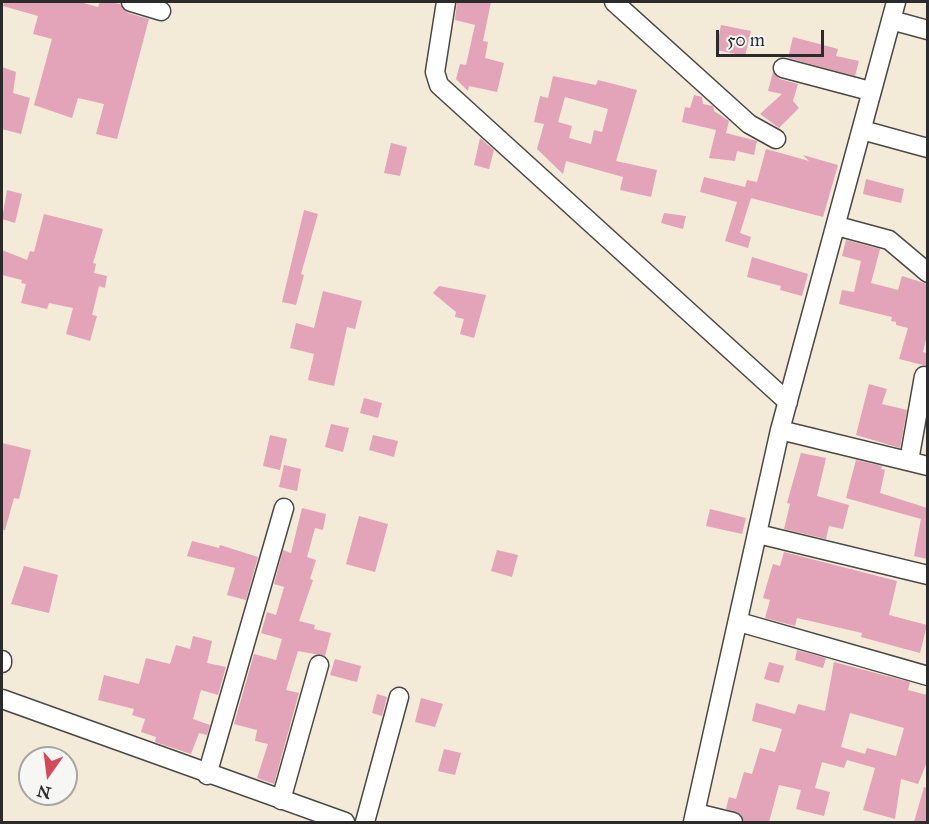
<!DOCTYPE html>
<style>
body{margin:0}
#map{position:relative;width:929px;height:824px;overflow:hidden;background:#f3ead8;font-family:"IM FELL Great Primer",serif}
canvas{display:block}
.frame{position:absolute;inset:0;border:3px solid #2b2b2b;pointer-events:none}
.north{position:absolute;left:18px;top:746px;width:60px;height:60px;box-sizing:border-box;background:#f6f6f2;border:2px solid #a5a5a2;border-radius:50%;rotate:194deg;font-size:16px;font-weight:700;line-height:24px;text-align:center;color:#2b2b2b}
.north::after{content:'';display:block;margin:auto;width:21px;height:27px;background:#d1495b;clip-path:polygon(50% 0,100% 100%,50% 72%,0 100%)}
.scale{position:absolute;left:716px;top:30px;width:108px;height:27px;box-sizing:border-box;border:3px solid #2b2b2b;border-top:0;padding-left:8px;font-size:18px;line-height:21px;white-space:nowrap;color:#2b2b2b;-webkit-text-stroke:4px #f6f6f2;paint-order:stroke}
</style>
<div id="map">
<canvas width="929" height="824"></canvas>
<div class="frame"></div>
<div class="north">N</div>
<div class="scale">50 m</div>
</div>
<script>
const ctx = document.querySelector('canvas').getContext('2d');
ctx.lineJoin = 'round';
function paint(path, color) { ctx.fillStyle = color; ctx.fill(path, 'evenodd'); }
function stroke(path, color, width, dash) { ctx.strokeStyle = color; ctx.lineWidth = width; ctx.lineCap = dash ? 'butt' : 'round'; ctx.setLineDash(dash || []); ctx.stroke(path); }
const building = new Path2D(`
 M4,2H80L98,7L100,2H109L120,4L128,13L149,19L117,139L96,134L104,104L78,98L72,118L34,105L52,39L33,34L38,16L3,6Z
 M457,2H491L483,41L488,42L485,58L504,63L497,92L469,86L468,91L456,79L460,64L466,65L475,25L455,20Z
 M721,25L751,31L745,56L716,50Z
 M793,37L838,49L836,56L859,61L855,76L788,58Z
 M2,67L16,72L13,93L30,98L21,134L2,129Z
 M773,72L780,79L798,84L793,101L799,108L779,128L760,114L782,94L768,91Z
 M553,76L596,85L598,80L637,90L616,161L657,170L651,197L620,190L623,177L566,161L563,174L537,149L544,124L534,122L540,96L548,98ZM565,97L608,109L602,132L594,130L591,144L569,138L572,126L558,122Z
 M694,95L702,97L703,104L713,106L714,111L729,121L726,133L757,141L754,155L737,151L735,161L709,158L716,130L682,122L685,107L690,108Z
 M480,138L494,150L489,169L474,165Z
 M391,143L407,147L400,176L384,173Z
 M766,149L809,161L803,155L838,165L823,217L751,198L740,233L751,237L748,248L725,241L737,202L700,192L704,177L745,187L747,180L757,182Z
 M866,179L904,189L901,203L863,194Z
 M7,190L22,194L15,223L2,219Z
 M304,210L318,214L301,274L304,275L296,305L282,302Z
 M664,213L686,216L683,229L661,223Z
 M44,214L103,229L93,263L96,264L94,273L107,276L105,288L99,286L92,315L97,316L90,341L66,334L73,308L49,303L47,309L21,303L26,284L21,283L22,280L2,275V250L27,260L30,251L34,252Z
 M846,240L880,249L871,283L898,290L902,276L927,284V335L923,352L927,353V366L899,359L908,328L896,325V322L891,321L892,317L839,304L842,290L854,292L861,261L842,256Z
 M752,257L808,274L802,296L780,290L781,286L747,277Z
 M439,286L486,295L474,338L460,334L464,319L455,317L456,312L433,293Z
 M323,291L362,301L355,329L347,327L334,386L308,380L314,354L290,348L296,323L314,328Z
 M869,384L887,389L882,404L907,410L900,448L856,435Z
 M364,398L382,403L378,418L360,413Z
 M331,424L349,428L343,452L325,447Z
 M270,435L287,439L280,470L263,466Z
 M373,435L398,441L394,457L369,450Z
 M2,443L31,450L19,499L14,498L5,530H2Z
 M801,453L826,458L817,496L849,505L843,529L829,526L826,539L784,529L790,504L787,503Z
 M856,460L882,466L881,469L885,470L880,493L927,508V559L914,556L921,519L846,498Z
 M284,465L301,469L297,491L279,487Z
 M302,508L326,514L323,530L315,528L307,557L316,560L310,579L313,580L299,621L315,625L314,629L331,633L325,656L298,651L286,690L299,693L274,784L257,778L268,744L255,741L257,730L234,724L254,654L276,660L282,639L261,633L267,612L276,615L284,587L274,584L283,550L291,553Z
 M710,509L746,518L742,534L706,526Z
 M359,516L388,524L375,572L346,564Z
 M192,541L219,548L220,545L258,557L246,600L227,595L235,568L187,556Z
 M497,550L518,555L512,577L491,571Z
 M784,552L897,581L889,615L927,625L920,653L861,637L862,633L819,623L797,618L795,626L765,618L770,600L763,598L767,584L773,564L780,566Z
 M24,566L58,575L49,613L11,604Z
 M193,636L212,641L207,663L226,667L218,695L201,690L193,719L210,725L207,735L199,733L191,754L155,742L156,737L141,732L145,719L132,715L134,709L98,700L104,675L139,684L146,658L170,664L176,645L190,649Z
 M797,650L826,658L823,668L795,660Z
 M335,659L361,666L357,682L330,675Z
 M769,662L784,666L779,683L764,679Z
 M834,662L910,682L908,690L927,695V762L918,784L901,779L895,819L863,810L875,768L847,760L844,768L822,762L815,788L830,792L824,816L796,809L801,790L779,785L769,822H744L740,814L726,809L729,797L736,799L744,772L752,774L760,748L775,752L782,729L752,721L756,703L795,714L798,704L825,711ZM850,713L904,728L896,756L867,748L865,754L841,747Z
 M377,694L387,697L382,716L372,713Z
 M421,698L443,704L435,727L415,722Z
 M444,749L461,753L455,775L438,771Z
 M924,787L927,788V822H914Z`);
const minor = new Path2D(`
 M131,2L161,11
 M446,2L435,72L439,85L788,402
 M614,2L749,124L776,139
 M891,20L928,30
 M783,68L870,91
 M862,130L928,148
 M837,226L889,240L928,273
 M780,430L928,466
 M909,461L924,376
 M758,534L928,575
 M739,622L928,676
 M2,660V663
 M2,699L345,822
 M207,775L284,508
 M281,800L319,665
 M696,813L733,822
 M365,822L399,697
 M693,822L780,430L896,2`);
paint(building, '#e3a3b8');
stroke(minor, '#494845', 21);
stroke(minor, '#fff', 18);
</script>
